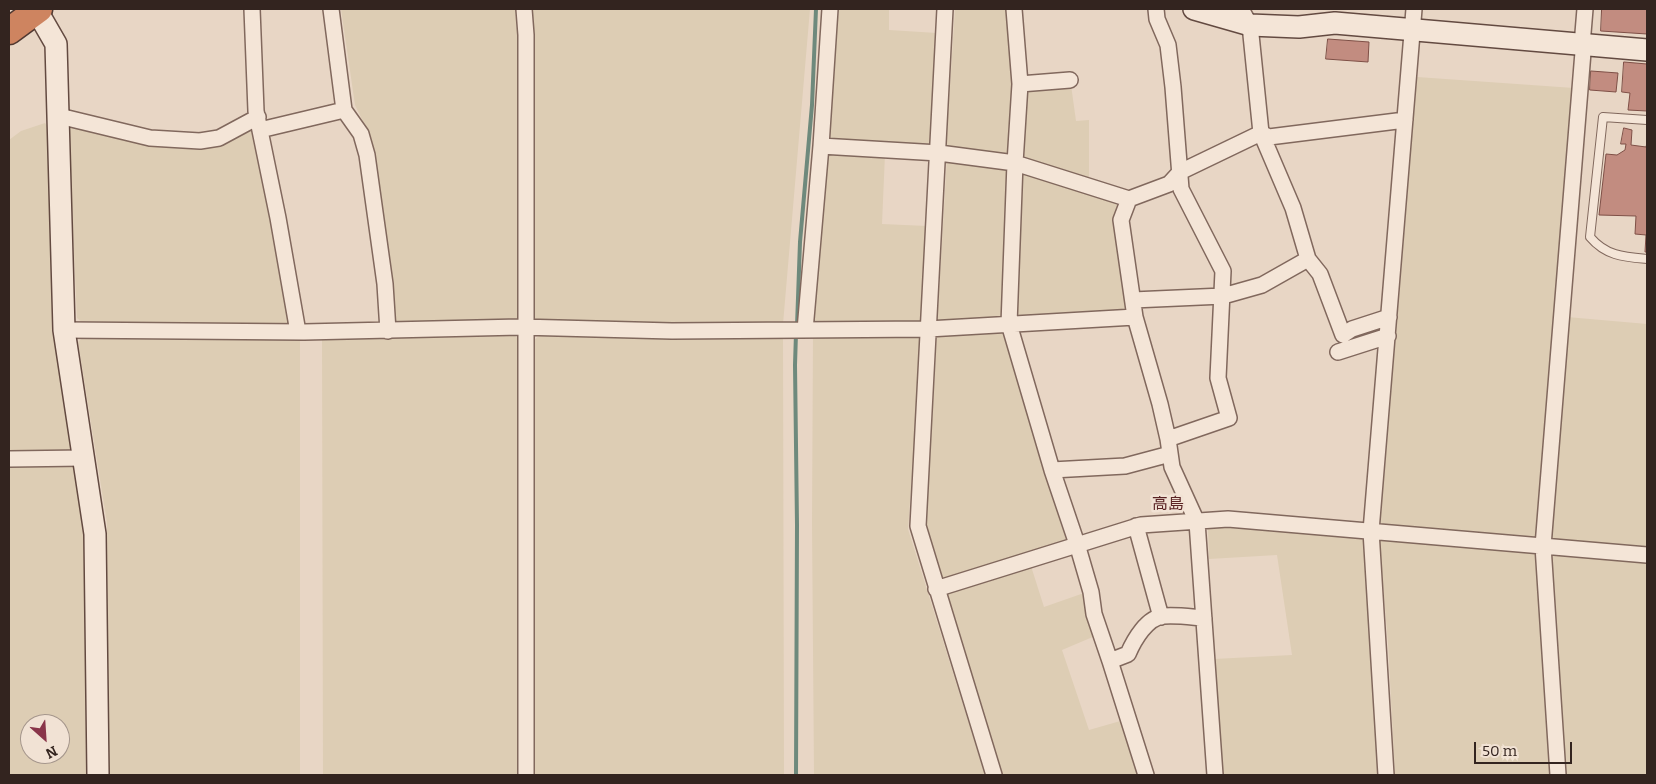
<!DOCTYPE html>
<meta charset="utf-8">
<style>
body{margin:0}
#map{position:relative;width:1656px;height:784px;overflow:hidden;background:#e8d6c5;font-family:Bitter,serif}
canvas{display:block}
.frame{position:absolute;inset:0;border:10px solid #33241f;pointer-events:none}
.north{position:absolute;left:20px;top:714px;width:50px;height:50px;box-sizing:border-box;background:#f1e2d4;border:1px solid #a5968c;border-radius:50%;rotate:154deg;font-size:14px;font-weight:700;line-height:20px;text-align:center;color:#33241f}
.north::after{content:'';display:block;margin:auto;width:18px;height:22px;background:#893549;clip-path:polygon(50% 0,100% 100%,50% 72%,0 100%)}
.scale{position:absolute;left:1474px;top:742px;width:98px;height:22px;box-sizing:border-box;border:2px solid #33241f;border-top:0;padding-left:6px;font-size:15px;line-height:18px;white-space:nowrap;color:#33241f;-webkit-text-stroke:4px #f1e2d4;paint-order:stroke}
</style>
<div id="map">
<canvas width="1656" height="784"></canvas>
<div class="frame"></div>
<div class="north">N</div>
<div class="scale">50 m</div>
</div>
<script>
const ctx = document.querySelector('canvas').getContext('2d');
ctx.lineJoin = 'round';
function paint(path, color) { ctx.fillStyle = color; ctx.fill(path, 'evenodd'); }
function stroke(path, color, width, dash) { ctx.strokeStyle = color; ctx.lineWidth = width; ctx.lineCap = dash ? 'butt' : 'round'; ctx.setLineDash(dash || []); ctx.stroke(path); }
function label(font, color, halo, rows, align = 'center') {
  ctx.font = font + ' Bitter,"Noto Sans JP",serif'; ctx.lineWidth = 5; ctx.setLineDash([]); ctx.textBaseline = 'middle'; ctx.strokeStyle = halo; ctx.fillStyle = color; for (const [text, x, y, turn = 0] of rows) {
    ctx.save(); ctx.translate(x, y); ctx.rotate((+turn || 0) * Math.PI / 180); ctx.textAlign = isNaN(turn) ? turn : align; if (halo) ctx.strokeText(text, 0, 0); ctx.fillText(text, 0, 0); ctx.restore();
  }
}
const farmland = new Path2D(`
 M341,9H515L518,40V321H394L371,138L355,105Z
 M530,9H810L783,324L536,323L533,321L534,260Z
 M839,9H889V30L937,33L933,147L827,142Z
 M955,9H1009L1017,85L1011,158L946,149Z
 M1417,77L1574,88L1538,542L1380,528Z
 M1071,85L1076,121L1089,120V180L1023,159L1024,88Z
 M45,123L48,127L73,451H9V140L21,131Z
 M68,125L161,147L205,149L224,142L252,126L273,219L290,325L84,324L77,318Z
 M826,151L885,154L882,224L927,226L923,325L810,324Z
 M947,158L1012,166L1005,321L937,325Z
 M1023,170L1121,202L1131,312L1013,320Z
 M1567,317L1647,324V550L1548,543Z
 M1006,331L1069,541L942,581L926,527L937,335Z
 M813,335L922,336L908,529L985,775H814L812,523Z
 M84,336L300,338V775H108L107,523L78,342Z
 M515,336L520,340V775H323L322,338Z
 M539,336H783L784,775H535L534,340Z
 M76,463L85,535L86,775H9V464ZM30,724H60V754H30Z
 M1228,523L1366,535L1380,775H1222L1214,659L1292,655L1277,555L1209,559L1208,527Z
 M1379,538L1538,551L1552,775H1395L1388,643Z
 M1548,551L1647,560V775H1563Z
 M1030,563L1044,607L1084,593L1095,636L1062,650L1089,730L1124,720L1141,775H1003L944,592Z`);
const stream = new Path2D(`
 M797,326L800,242L812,105L816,9
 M796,333L795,365L797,525L796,775`);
const building = new Path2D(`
 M1602,9H1647V34L1601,31Z
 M1328,39L1369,42L1368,62L1326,59Z
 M1624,62L1647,64V111L1628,110L1630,93L1622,92Z
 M1591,71L1618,73L1616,92L1590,90Z
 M1624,128L1632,130L1631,145L1646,147L1647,143V252H1645L1646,235L1635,234L1636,216L1599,215L1606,154L1617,155L1625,150L1626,144H1621Z`);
const lane = new Path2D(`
 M1647,120L1603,117L1590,237C1606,256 1624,257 1647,259`);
const street = new Path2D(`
 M252,9L256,111L278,218L298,332
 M524,9L526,35V775
 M830,9L821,146L939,153L1015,163L1009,324L1052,470
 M945,9L918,526L994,775
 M1014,9L1020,84
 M1156,9L1157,19L1168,45L1173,87L1181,189L1223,271L1218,378L1229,418L1168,439
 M1241,9L1250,25L1261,133L1293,208L1308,259L1320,274L1343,335L1352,329L1389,317
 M1070,80L1020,84L1015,163L1129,199
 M344,110L361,134L367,155L385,284L388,331
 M59,116L150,138L200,141L219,138L258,117
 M260,130L344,110L331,9
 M1261,133L1269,137L1405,120
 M1133,300L1223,296L1262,285L1308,259
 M64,330L304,332L520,327L672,331L928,329L1135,317
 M805,330L821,146
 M1338,352L1388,336
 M9,459L84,458
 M1136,526L1161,617
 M936,589L1141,525L1228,519L1647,555
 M1110,661L1094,614L1091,592L1077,544L1052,470L1125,466L1170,454
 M1146,775L1110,661L1128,654C1134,640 1147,617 1164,616C1177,615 1191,617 1204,618
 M1215,775L1197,522L1172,467L1168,439L1160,404L1135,317L1121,220L1129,199L1169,184L1180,172L1261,133
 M1386,775L1371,531L1414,9
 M1558,775L1543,546L1583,52L1582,45L1585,9`);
const secondary = new Path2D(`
 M1194,9L1250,25L1299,27L1335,23L1647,50
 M37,11L56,44L64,330L95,534L98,775`);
const highway = new Path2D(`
 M9,31L39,9`);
const neighbourhoodNames = [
 ["高島",1168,505]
];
paint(farmland, '#ddcdb4');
stroke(stream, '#6e897c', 4);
paint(building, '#c28c80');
stroke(building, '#7e4f46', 1);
stroke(lane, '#81685d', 10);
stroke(street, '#81685d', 18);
stroke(secondary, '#634a41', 24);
stroke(highway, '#503831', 29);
stroke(lane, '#f4e5d7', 8);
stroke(street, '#f4e5d7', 15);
stroke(secondary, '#f4e5d7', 21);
stroke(highway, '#ce8460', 26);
label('16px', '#5b2425', '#f1e2d4', neighbourhoodNames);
</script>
